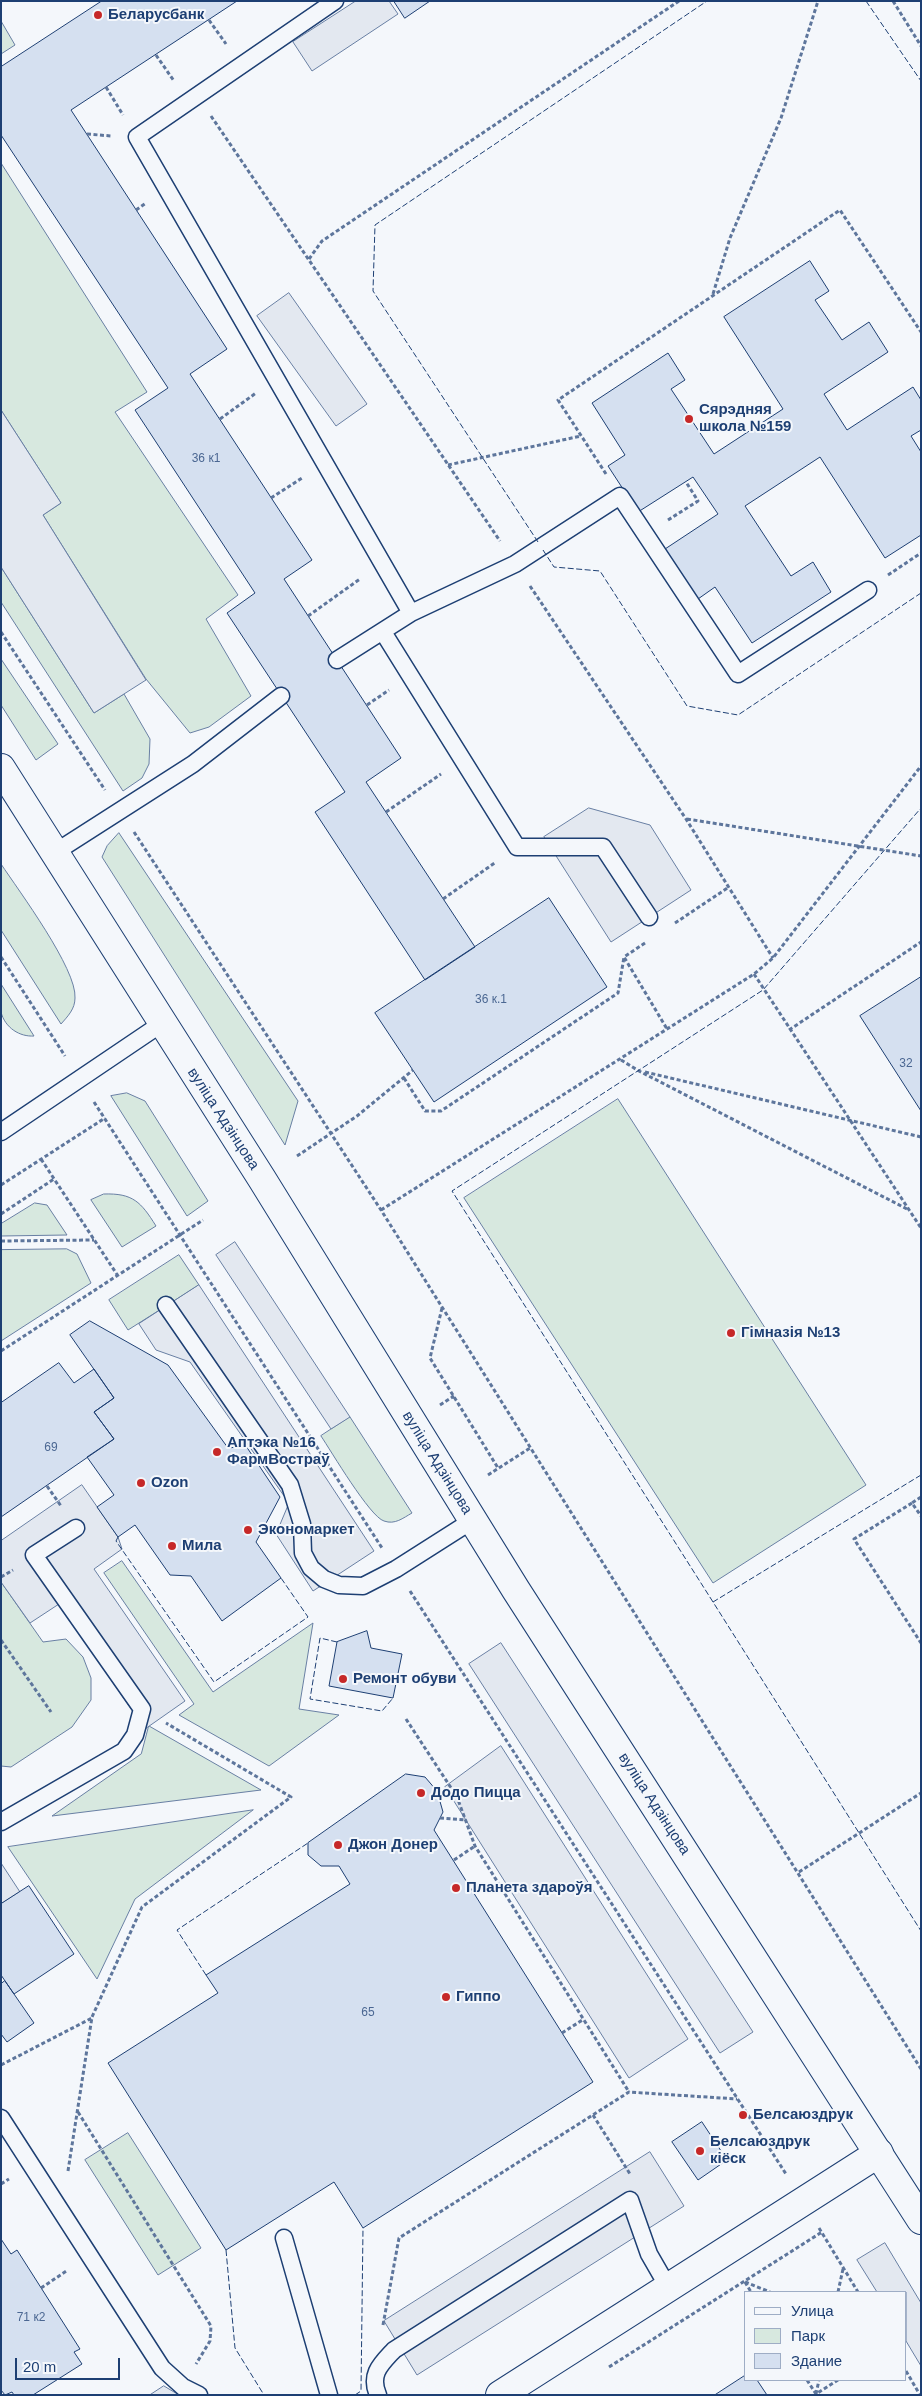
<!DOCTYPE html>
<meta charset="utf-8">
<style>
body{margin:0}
#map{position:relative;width:922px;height:2396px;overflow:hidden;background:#f4f7fb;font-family:Arial,sans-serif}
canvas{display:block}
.frame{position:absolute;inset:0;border:2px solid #1d3f73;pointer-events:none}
.legend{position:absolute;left:744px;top:2291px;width:162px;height:90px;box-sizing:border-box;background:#f4f7fb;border:1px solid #9eadc5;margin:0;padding:6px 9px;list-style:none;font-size:15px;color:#1d3f73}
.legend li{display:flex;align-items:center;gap:10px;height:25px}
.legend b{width:25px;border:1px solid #9eadc5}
.scale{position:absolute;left:15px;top:2358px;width:105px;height:22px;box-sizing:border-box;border:2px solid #1d3f73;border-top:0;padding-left:6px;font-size:15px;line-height:18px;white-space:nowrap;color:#1d3f73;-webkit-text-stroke:4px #f4f7fb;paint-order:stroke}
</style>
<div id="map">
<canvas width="922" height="2396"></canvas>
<div class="frame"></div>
<ul class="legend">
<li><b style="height:6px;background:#f4f7fb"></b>Улица</li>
<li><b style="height:14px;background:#d7e8df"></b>Парк</li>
<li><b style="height:14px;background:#d5e0f0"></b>Здание</li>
</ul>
<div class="scale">20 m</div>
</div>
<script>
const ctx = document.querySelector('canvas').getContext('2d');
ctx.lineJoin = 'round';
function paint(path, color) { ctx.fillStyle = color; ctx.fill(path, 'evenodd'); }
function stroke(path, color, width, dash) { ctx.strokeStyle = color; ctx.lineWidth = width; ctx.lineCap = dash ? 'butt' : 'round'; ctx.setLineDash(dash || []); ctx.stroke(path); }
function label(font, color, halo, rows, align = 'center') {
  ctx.font = font + ' Arial,sans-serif'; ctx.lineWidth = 4; ctx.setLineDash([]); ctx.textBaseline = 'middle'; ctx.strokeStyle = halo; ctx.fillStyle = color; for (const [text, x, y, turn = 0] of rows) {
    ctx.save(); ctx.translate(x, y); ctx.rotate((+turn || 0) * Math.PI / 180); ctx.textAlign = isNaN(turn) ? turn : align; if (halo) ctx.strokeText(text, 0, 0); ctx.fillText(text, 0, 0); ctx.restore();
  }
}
const green = new Path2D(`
 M1,21L15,45L1,54Z
 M1,163L147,392L115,412L238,595L206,619L251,696L209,727L190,733L146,679L43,515L61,503L1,410Z
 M1,567L94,713L124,694L150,739L149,764L142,778L123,791L1,602Z
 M1,659L58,744L36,760L1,705Z
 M119,833L298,1101L285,1145L102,857L107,846Z
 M1,864C19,891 77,969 75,998C75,1009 68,1016 61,1024L1,930Z
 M1,984L34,1036C20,1037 5,1028 1,1012C0,1004 1,993 1,984Z
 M127,1093L145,1101L208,1201L187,1216L111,1096Z
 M618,1099L866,1485L713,1583L464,1198Z
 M104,1194C133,1193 141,1202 156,1226L122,1247L91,1200Z
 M35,1203L47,1205L67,1235L1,1236V1224Z
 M67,1249L77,1254L91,1283L1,1341V1250Z
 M179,1255L199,1285L128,1330L109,1300Z
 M350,1417L412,1513C403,1518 395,1525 384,1521C370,1517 331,1451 321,1436Z
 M122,1561L213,1692L313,1623L299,1709L339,1715L269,1766L179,1715L194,1704L104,1573Z
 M1,1582L43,1642L66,1639L83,1657L91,1678V1700L72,1727L11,1767L1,1766Z
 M149,1726L261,1790L52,1816L141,1754Z
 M253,1810L135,1899L97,1979L8,1847Z
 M128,2133L201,2248L158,2275L85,2160Z`);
const parking = new Path2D(`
 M356,1H389L398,14L312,71L293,42Z
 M289,293L367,404L336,426L257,316Z
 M1,410L61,503L43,515L146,680L94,713L1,567Z
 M589,808L650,825L691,890L611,942L544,837Z
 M235,1242L350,1417L331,1429L216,1255Z
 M199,1285L374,1551L313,1591L276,1534L289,1503L190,1362L156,1350L139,1324Z
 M82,1485L118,1537L122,1549L94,1569L185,1701L145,1729L59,1604L30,1623L1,1582V1541Z
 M501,1643L753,2032L720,2053L469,1664Z
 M501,1746L688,2039L629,2078L445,1787Z
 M1,1863L20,1892L1,1904Z
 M650,2152L684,2206L417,2375L384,2321Z
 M885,2243L921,2303V2366L906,2341V2292H877L857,2260Z
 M164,2386L179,2395H150Z`);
const building = new Path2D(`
 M102,1H237L71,110L227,349L190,374L312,560L284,579L401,758L366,782L475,947L425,980L315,812L345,792L227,613L255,593L135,410L168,388L1,135V67Z
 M394,1H430L405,18Z
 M810,261L829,291L815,300L842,340L869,322L888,352L824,394L847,430L913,387L921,400V430L911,436L921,452V535L885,558L820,457L745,506L791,576L813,562L831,592L752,643L715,587L698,599L665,549L718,514L693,477L638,512L608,466L625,455L592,403L668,353L685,380L671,389L714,454L783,409L724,317Z
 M549,898L607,987L434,1102L375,1013Z
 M921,977V1111L860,1016Z
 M90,1321L168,1365L228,1448L246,1446L280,1497L256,1542L281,1578L222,1621L191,1576L170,1575L135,1525L118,1537L97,1507L114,1495L87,1457L114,1439L94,1412L114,1398L70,1335Z
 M59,1363L74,1383L94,1369L114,1398L94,1412L114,1439L1,1517V1403Z
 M367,1631L371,1648L402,1654L393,1698L329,1686L337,1642Z
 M406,1774L425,1777L437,1791L443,1812L434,1830L593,2082L363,2228L334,2182L226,2250L108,2063L218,1993L206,1975L350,1884L339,1866H321L308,1855V1843Z
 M29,1886L74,1954L14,1994L1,1975V1904Z
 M5,1981L34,2023L7,2042L1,2034V1984Z
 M702,2122L727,2160L698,2180L672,2142Z
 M1,2239L11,2254L17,2250L80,2349L74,2352L82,2364L33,2395H14L12,2392L5,2395L1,2390Z
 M746,2375V2380H757L767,2395H715Z`);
const path = new Path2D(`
 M893,1L921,46
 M209,20L226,44
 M156,55L174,81
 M106,87L123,115
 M211,116L500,541
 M87,134L111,136
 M136,210L146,203
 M309,259L322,241L679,1
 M713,294L730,238L781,118L818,1
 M220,419L256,393
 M448,465L581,436
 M606,474L558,400L840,210L921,332
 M271,498L302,478
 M668,520L698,501L686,482
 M888,575L921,553
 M530,586L686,819L773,958
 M308,616L360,579
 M1,632L105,790
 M367,705L389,690
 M386,812L441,774
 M687,819L921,856
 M134,832L381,1210L921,2069
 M443,899L496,862
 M675,923L729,887
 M645,943L624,957L667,1029
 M1,957L65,1056
 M754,974L921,1228
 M789,1030L921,942
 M621,1060L639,1071L909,1210
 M645,1072L921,1137
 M404,1078L425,1111H441L618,993L624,957
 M94,1102L382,1548
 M297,1156L357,1116L413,1070
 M41,1159L118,1276
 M1,1185L105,1118
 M381,1210L754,974L773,958L921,766
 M1,1214L54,1179
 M1,1241L94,1240
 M442,1308L430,1358L498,1468
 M1,1351L203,1220
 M440,1405L454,1396
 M488,1475L530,1448
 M47,1486L61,1506
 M921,1497L912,1503L921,1516
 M912,1503L854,1539L921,1643
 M1,1577L13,1570
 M410,1591L786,2174
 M1,1640L51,1712
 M406,1719L457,1797L475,1846L629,2092
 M440,1818L466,1820
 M454,1860L475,1846
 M799,1872L921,1793
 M562,2033L584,2019
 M1,2065L92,2018
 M78,2112L211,2326L210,2341L196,2364
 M593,2115L630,2174
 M68,2171L92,2017L142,1907L291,1797L166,1723
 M1,2184L9,2179
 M819,2228L858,2292
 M745,2282L770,2292
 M745,2282L751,2292
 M41,2288L68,2270
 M838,2292L843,2269
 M383,2325L399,2238L629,2092L737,2099
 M609,2367L822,2232
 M906,2371L920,2395
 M807,2380L816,2394L838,2380
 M816,2394L819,2380`);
const service = new Path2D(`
 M335,1L137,137L411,613
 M383,632L517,847H603L649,917
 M337,660L411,613L515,564L620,496L738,674L868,590
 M54,853L193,764L281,696
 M1,1132L161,1024
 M166,1305L290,1485L302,1524L303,1553L311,1568L324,1579L339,1585L363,1586L396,1569L473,1520
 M1,1822L124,1751L135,1735L142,1709L34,1555L76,1528
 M1,2118L162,2368L183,2387L199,2395
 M284,2238L329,2395
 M378,2395C369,2374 381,2364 394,2350L630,2200L649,2254L668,2287`);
const minor = new Path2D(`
 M500,2395L879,2153`);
const secondary = new Path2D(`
 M1,768L262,1179L516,1590L921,2220`);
const fence = new Path2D(`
 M866,1L921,81
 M538,542L373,291L375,225L707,1
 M543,550L554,567L600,571L687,706L738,715L921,593
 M921,1475L713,1602L921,1931
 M118,1537L116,1541L214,1682L308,1617L281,1578
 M713,1602L452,1191L763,990L921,808
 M337,1642L320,1638L310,1699L382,1711L393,1698
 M206,1975L177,1930L308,1843
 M226,2250L235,2348L264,2395
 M355,2395L361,2391L363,2228`);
const markers = [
 [98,15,5,"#c62828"],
 [689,419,5,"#c62828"],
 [731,1333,5,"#c62828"],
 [217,1452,5,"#c62828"],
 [141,1483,5,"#c62828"],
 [248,1530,5,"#c62828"],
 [172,1546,5,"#c62828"],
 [343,1679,5,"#c62828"],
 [421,1793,5,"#c62828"],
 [338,1845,5,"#c62828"],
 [456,1888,5,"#c62828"],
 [446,1997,5,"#c62828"],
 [743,2115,5,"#c62828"],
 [700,2151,5,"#c62828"]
];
const numberNames = [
 ["36 к1",206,459],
 ["36 к.1",491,1000],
 ["32",906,1064],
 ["69",51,1448],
 ["65",368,2013],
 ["71 к2",31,2318]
];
const poiNames = [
 ["Беларусбанк",108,15],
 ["Сярэдняя",699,410],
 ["школа №159",699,427],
 ["Гімназія №13",741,1333],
 ["Аптэка №16",227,1443],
 ["ФармВостраў",227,1460],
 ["Ozon",151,1483],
 ["Экономаркет",258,1530],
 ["Мила",182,1546],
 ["Ремонт обуви",353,1679],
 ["Додо Пицца",431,1793],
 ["Джон Донер",348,1845],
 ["Планета здароўя",466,1888],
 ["Гиппо",456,1997],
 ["Белсаюздрук",753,2115],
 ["Белсаюздрук",710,2142],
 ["кіёск",710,2159]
];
const streetNames = [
 ["вуліца Адзінцова",223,1119,57],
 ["вуліца Адзінцова",437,1463,58],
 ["вуліца Адзінцова",654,1804,57]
];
paint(green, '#d7e8df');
stroke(green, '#687fa3', 1);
paint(parking, '#e3e8f0');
stroke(parking, '#687fa3', 1);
paint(building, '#d5e0f0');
stroke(building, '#1d3f73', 1);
stroke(service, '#1d3f73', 19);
stroke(minor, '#1d3f73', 30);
stroke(secondary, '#1d3f73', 30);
stroke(path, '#5e769c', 3, [4, 2.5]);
stroke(service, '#f4f7fb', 16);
stroke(minor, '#f4f7fb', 28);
stroke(secondary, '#f4f7fb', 28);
stroke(fence, '#1d3f73', 1, [6, 2.5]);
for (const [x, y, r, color] of markers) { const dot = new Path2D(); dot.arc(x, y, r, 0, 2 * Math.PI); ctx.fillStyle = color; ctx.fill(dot); stroke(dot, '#f4f7fb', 2); }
label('12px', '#4b6792', null, numberNames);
label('bold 15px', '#1d3f73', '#f4f7fb', poiNames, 'left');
label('15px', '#1d3f73', '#f4f7fb', streetNames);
</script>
